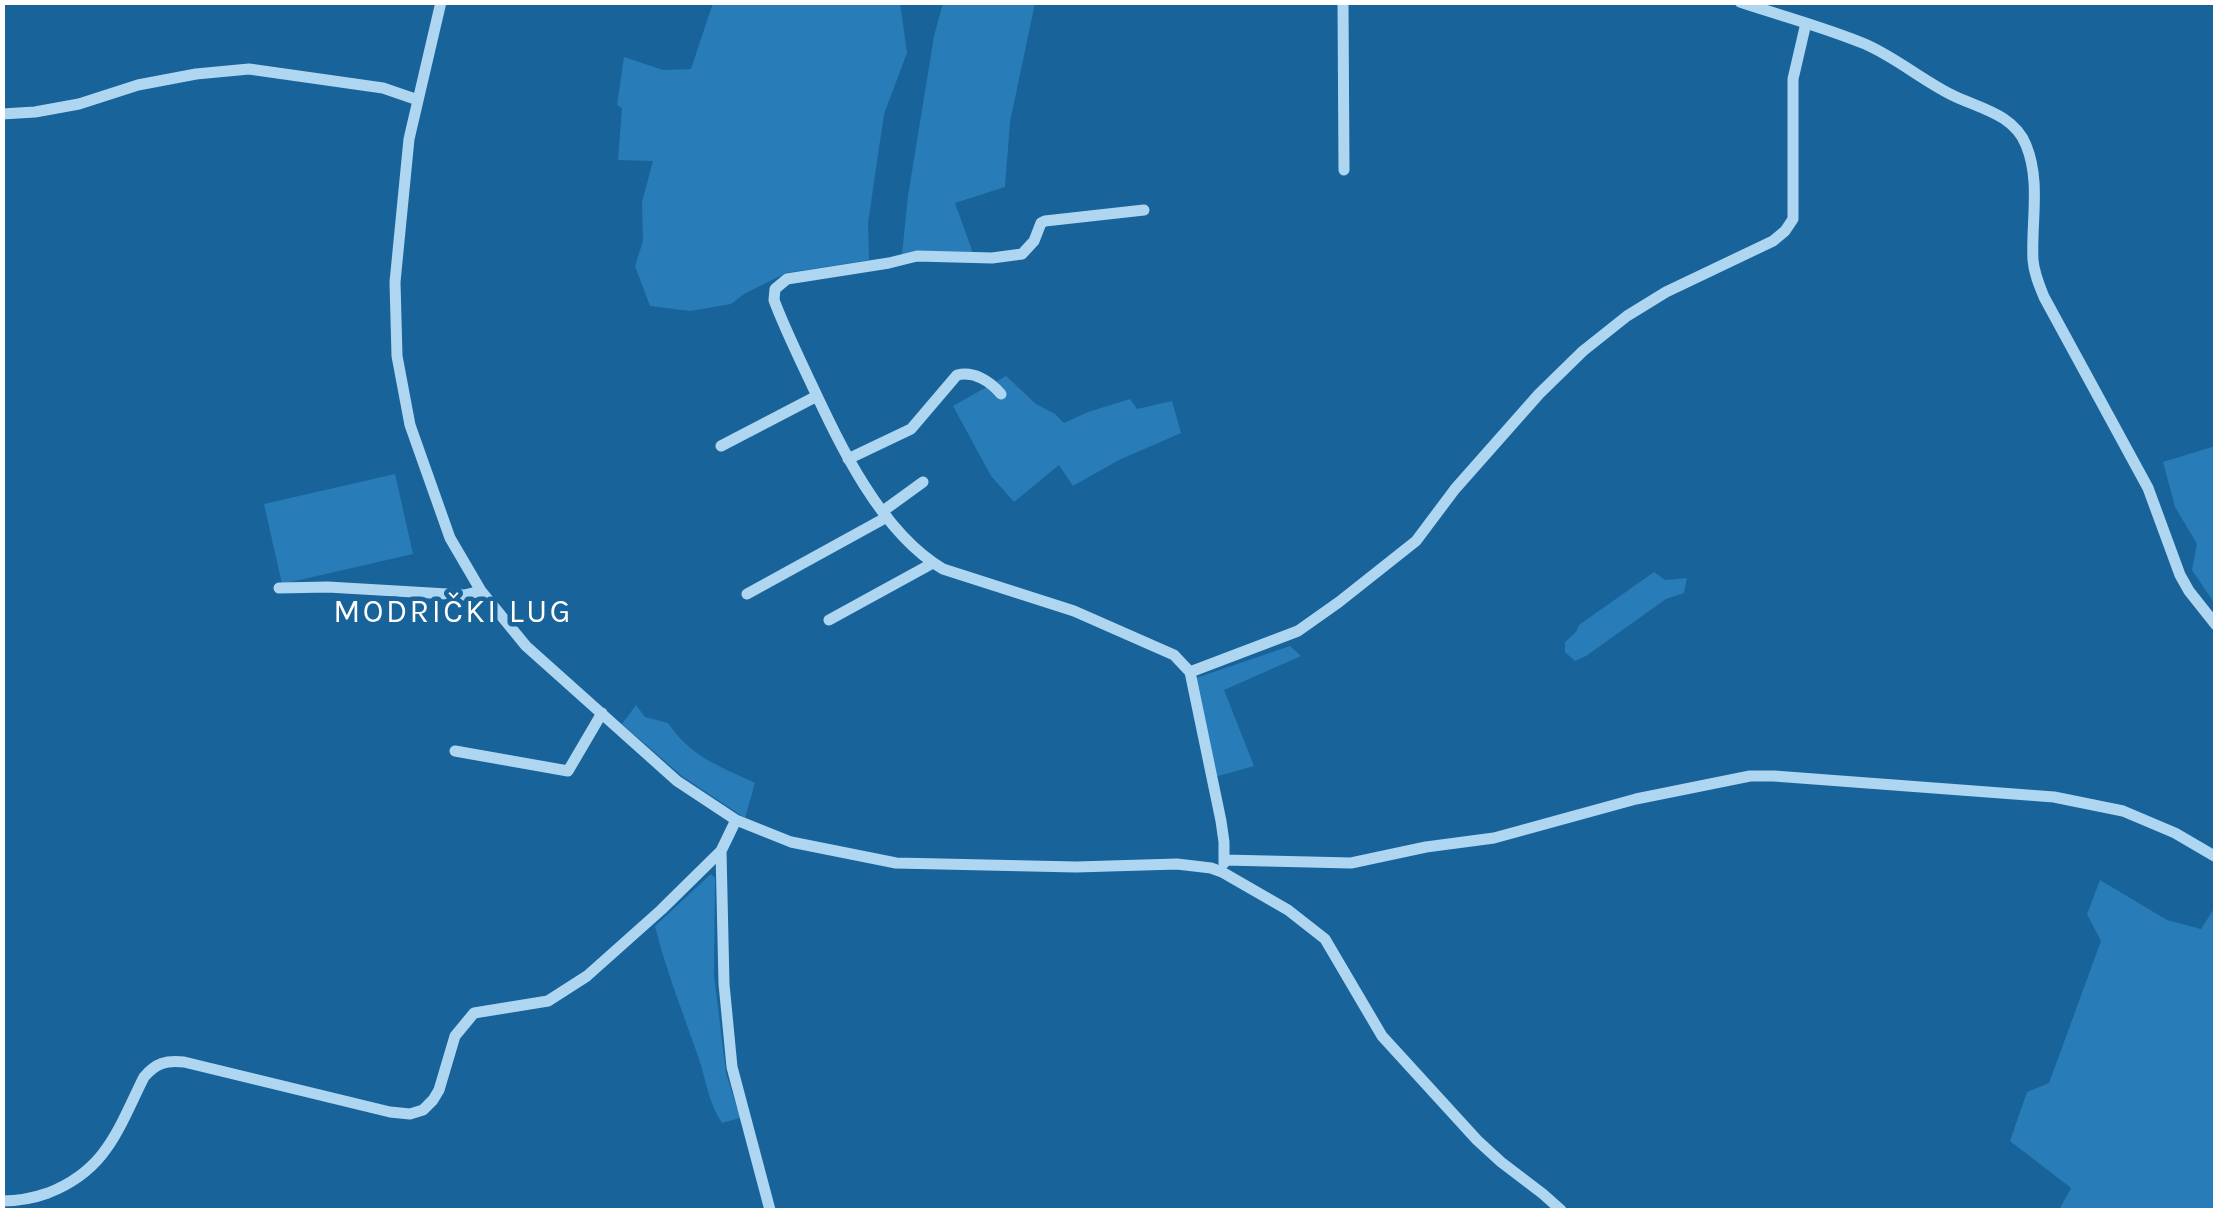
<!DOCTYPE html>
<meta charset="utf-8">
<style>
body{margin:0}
#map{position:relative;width:2218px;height:1213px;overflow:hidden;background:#19639b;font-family:Karla,sans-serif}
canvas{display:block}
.frame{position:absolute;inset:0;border:5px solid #fff;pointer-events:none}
</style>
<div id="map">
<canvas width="2218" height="1213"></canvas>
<div class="frame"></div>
</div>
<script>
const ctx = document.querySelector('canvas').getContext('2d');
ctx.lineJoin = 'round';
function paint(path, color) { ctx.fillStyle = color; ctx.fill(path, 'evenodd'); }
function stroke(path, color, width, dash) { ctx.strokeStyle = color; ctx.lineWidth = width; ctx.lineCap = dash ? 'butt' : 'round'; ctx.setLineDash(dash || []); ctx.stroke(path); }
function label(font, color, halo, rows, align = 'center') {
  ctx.font = font + ' Karla,sans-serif'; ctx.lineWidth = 9; ctx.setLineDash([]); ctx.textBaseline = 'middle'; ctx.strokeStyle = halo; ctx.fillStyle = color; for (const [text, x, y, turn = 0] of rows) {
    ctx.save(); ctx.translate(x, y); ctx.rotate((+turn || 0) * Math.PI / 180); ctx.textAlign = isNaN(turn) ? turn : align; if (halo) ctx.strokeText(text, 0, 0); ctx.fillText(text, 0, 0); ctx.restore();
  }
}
const green = new Path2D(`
 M713,3H900L907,53L884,114L868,223L869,260L786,273L744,294L731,304L690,311L650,306L635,266L643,241L642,202L653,161L618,160L622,108L617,105L624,57L663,70L691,69Z
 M943,3H1035L1010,122L1005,187L955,203L974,256L938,251L902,254L908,196L934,36Z
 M1006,376L1036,404L1055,414L1064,423L1088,412L1130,399L1137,409L1172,401L1181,433L1119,460L1073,486L1059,465L1014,502L991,476L953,406Z
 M2215,446V604L2192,570L2197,544L2175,507L2163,462Z
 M395,474L413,554L282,584L264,504Z
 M1654,572L1665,580L1687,578L1684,593L1666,599L1586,656L1575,661L1565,652V642L1576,632L1579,625Z
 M1290,646L1301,656L1224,690L1254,766L1211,778L1196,678Z
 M636,705L645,717L668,723C692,758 718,765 755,783L745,818L682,776L622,724Z
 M711,874L715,878L714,975L726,1073L740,1118L722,1123C708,1102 706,1079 698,1056C683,1013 666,971 655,926Z
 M2100,880L2167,920L2201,929L2215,907V1210H2059L2071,1188L2010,1141L2027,1092L2049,1083L2101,941L2087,914Z`);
const minor = new Path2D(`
 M441,2L409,139L395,282L397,356L410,425L450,538L481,591L526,646L677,781L736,820L791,842L896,863L1076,867L1177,864L1211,868L1222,872L1288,910L1325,939L1382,1036L1477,1140L1501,1162L1543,1194L1561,1210
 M1343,2L1344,170
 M1740,2C1782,16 1824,27 1865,44C1895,57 1922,80 1952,95C1978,108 2014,114 2026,145C2041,181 2031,222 2033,260C2034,273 2039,285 2044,297L2148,488L2180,575L2189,591L2216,625
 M2,114L35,112L79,104L138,85L196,74L249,69L383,88L418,100
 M1144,210L1045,221L1041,223L1034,241L1022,254L992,258L917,256L889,263L787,279L775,289L774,300C784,327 797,353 809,379C839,443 880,532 943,569L1074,611L1174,655L1190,672L1298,631L1339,602L1416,541L1455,489L1539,394L1583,351L1627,316L1666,292L1773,241L1785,231L1793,219V79L1806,23
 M721,446L817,396
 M848,459L911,429L957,375C974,371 990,381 1001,394
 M883,511L923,482
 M279,588L328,587L464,595L481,591
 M747,594L887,517
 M829,620L933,563
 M1190,672L1221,821L1224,842V863
 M455,751L568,771L602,713
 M721,851L724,984L732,1067L770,1210
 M1225,860L1351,863L1426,847L1494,838L1636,799L1750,776H1774L2054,797L2123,811L2175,833L2216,857
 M2,1201C17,1201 34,1198 48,1193C107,1170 118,1129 144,1077C156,1063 166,1060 184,1062L390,1112L410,1114L423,1110L433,1100L439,1090L455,1036L474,1013L548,1001L587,976L661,910L721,851L736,820`);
const quarterNames = [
 ["MODRIČKI LUG",453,613]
];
paint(green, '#287cb7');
stroke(minor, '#afd6f1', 11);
ctx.letterSpacing = '2.5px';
label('32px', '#fff', '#19639b', quarterNames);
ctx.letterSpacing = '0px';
</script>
